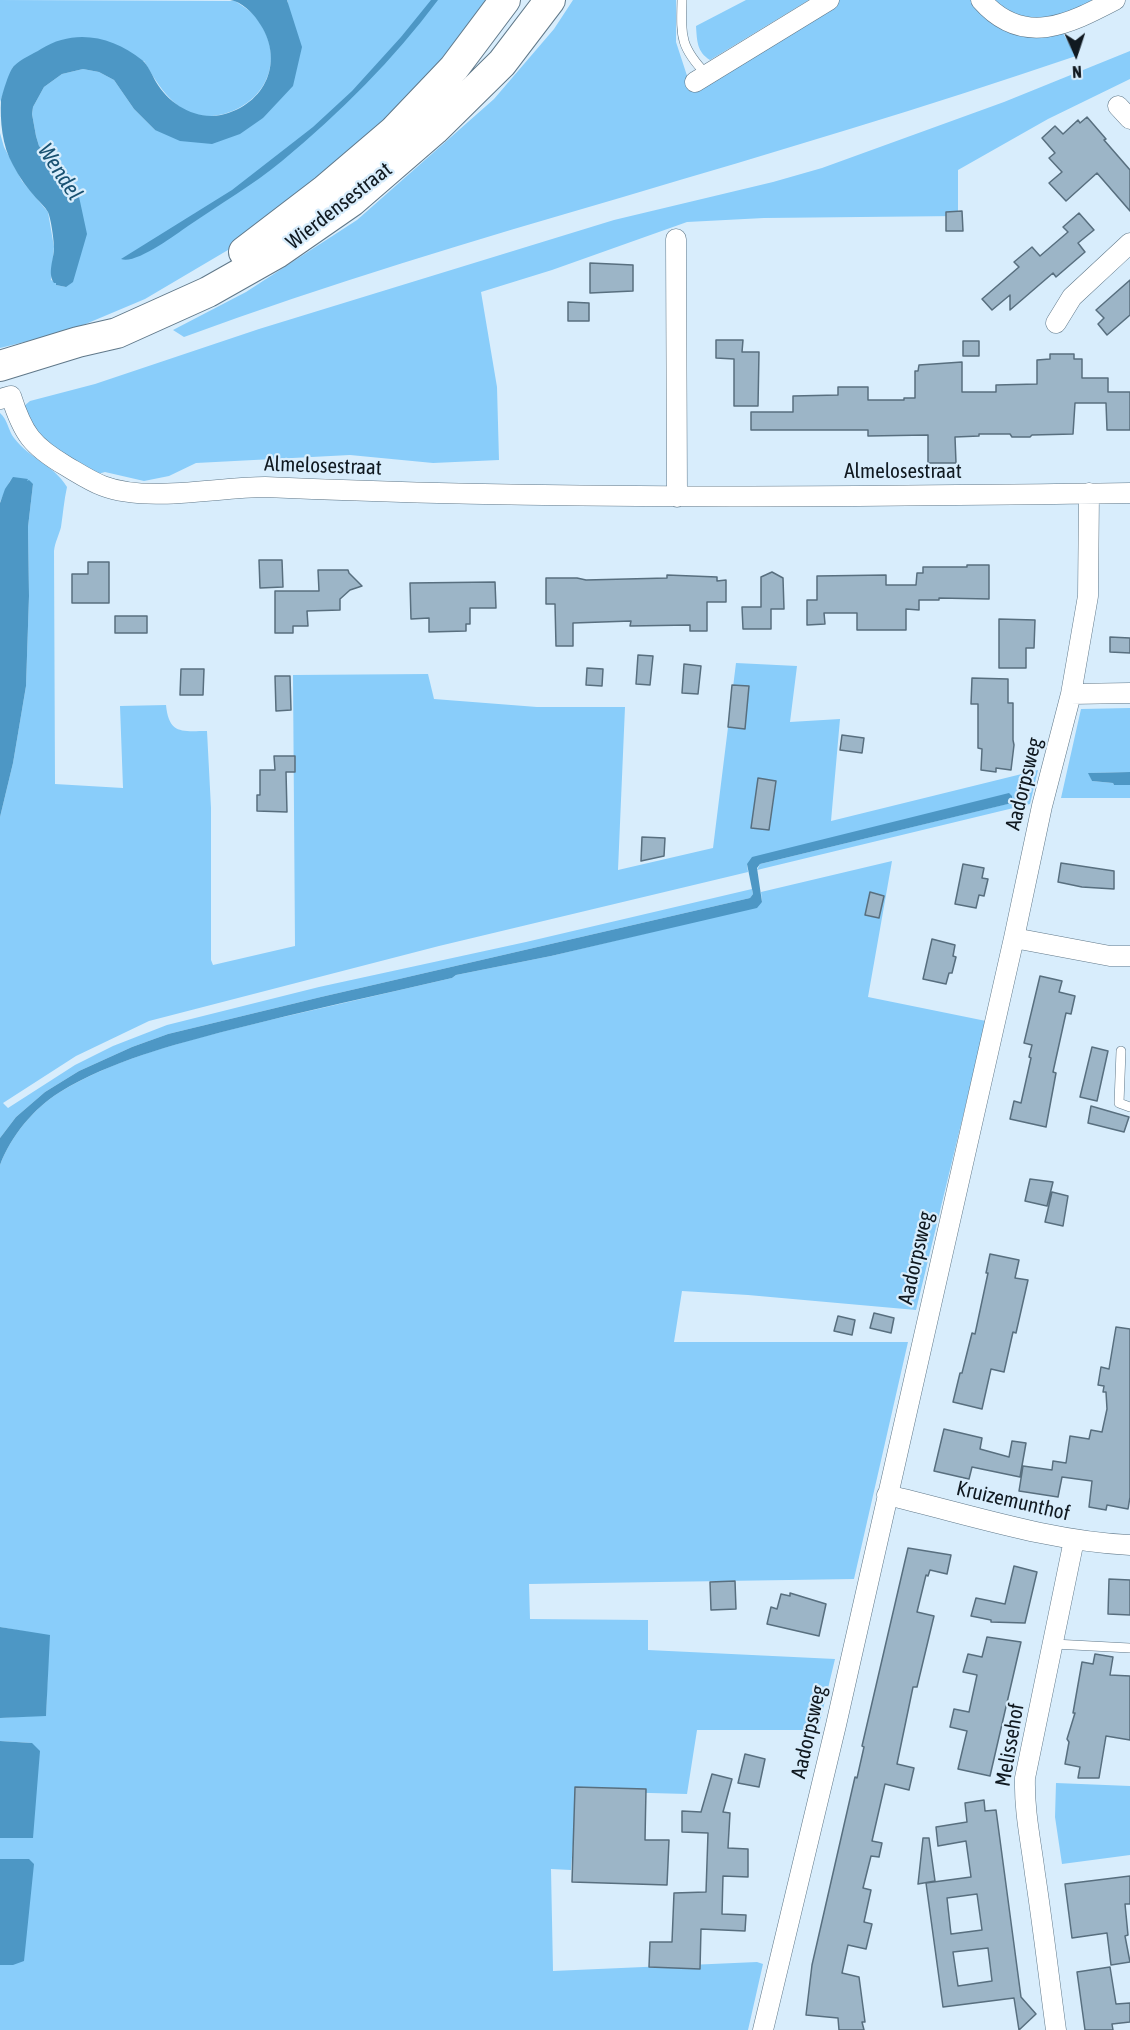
<!DOCTYPE html>
<style>
body{margin:0}
#map{position:relative;width:1130px;height:2030px;overflow:hidden;background:#d8edfc;font-family:"Asap Condensed",sans-serif}
canvas{display:block}
.north{position:absolute;left:1046px;top:24px;width:60px;height:60px;-webkit-text-stroke:4px #d8edfc;paint-order:stroke;rotate:177deg;font-size:16px;font-weight:700;line-height:24px;text-align:center;color:#101920}
.north::after{content:'';display:block;margin:auto;width:21px;height:27px;background:#101920;clip-path:polygon(50% 0,100% 100%,50% 72%,0 100%)}
</style>
<div id="map">
<canvas width="1130" height="2030"></canvas>
<div class="north">N</div>
</div>
<script>
const ctx = document.querySelector('canvas').getContext('2d');
ctx.lineJoin = 'round';
function paint(path, color) { ctx.fillStyle = color; ctx.fill(path, 'evenodd'); }
function stroke(path, color, width, dash) { ctx.strokeStyle = color; ctx.lineWidth = width; ctx.lineCap = dash ? 'butt' : 'round'; ctx.setLineDash(dash || []); ctx.stroke(path); }
function label(font, color, halo, rows, align = 'center') {
  ctx.font = font + ' "Asap Condensed",sans-serif'; ctx.lineWidth = 4.5; ctx.setLineDash([]); ctx.textBaseline = 'middle'; ctx.strokeStyle = halo; ctx.fillStyle = color; for (const [text, x, y, turn = 0] of rows) {
    ctx.save(); ctx.translate(x, y); ctx.rotate((+turn || 0) * Math.PI / 180); ctx.textAlign = isNaN(turn) ? turn : align; if (halo) ctx.strokeText(text, 0, 0); ctx.fillText(text, 0, 0); ctx.restore();
  }
}
const green = new Path2D(`
 M0,0L235,1C241,5 248,9 253,14C286,51 272,100 224,114C212,117 198,117 188,112C167,101 155,80 144,61L13,67L0,102Z
 M287,0H496L450,65L250,237L145,299L69,331L0,348V133L4,147L22,181L48,212L54,247L51,280L57,283L56,285L66,287L56,161L39,146L36,136L32,114L33,107L44,87L62,74L83,69L99,72L114,80L134,109L155,130L263,118L288,2Z
 M573,0H676V42L692,91L838,0H1096L1055,19L1076,56C927,107 775,152 623,197C475,240 328,284 184,337L173,330L246,292L357,220L494,99L554,29Z
 M746,0H809L710,60C697,52 697,41 696,26Z
 M1130,51V79L1048,119L958,170V216L764,218L687,222L552,270L481,292L497,387L499,460L433,463L350,455L196,463L169,476L144,481L105,472L94,475C69,458 32,437 24,406L30,401L95,384L259,329L614,220L773,182L822,168L1004,102Z
 M0,413C8,420 8,430 14,438C29,458 55,466 67,487C64,500 63,514 61,527C59,535 55,542 54,551L55,784L123,788L120,706L166,705C169,735 182,731 207,731L211,808V960L213,965L295,946L293,675L428,674L434,699L537,707H625L618,870L713,848L736,663L797,666L790,722L840,719L831,821L1038,770L1030,804L757,870L760,864L1011,803L1012,796L747,864L748,872L439,946L149,1021L76,1056L3,1103L8,1108L75,1065L113,1046L167,1025L319,987L526,942L752,889L753,894L750,898L321,997L168,1034L132,1047L79,1071L45,1092L16,1117L0,1138V817L13,763L26,686L29,596L28,527L33,484L15,479L10,481L0,502Z
 M1130,708V772L1089,773L1092,781L1113,783L1114,785H1130V798H1061L1081,709Z
 M892,861L868,997L986,1021L916,1310L748,1295L682,1291L674,1342H908L854,1579L529,1584L530,1619L648,1620V1650L835,1659L818,1730H697L687,1794L577,1791L571,1870L551,1869L553,1971L757,1962L763,1964L748,2030H0V1965H13L29,1859H0V1838H33L32,1743L0,1741V1718L46,1715L49,1636L0,1627V1165C11,1136 33,1109 60,1092C121,1055 201,1037 270,1020C331,1006 391,992 452,978L456,975L551,956L735,912L762,902L761,892Z
 M1056,1783L1130,1786V1855L1062,1864L1055,1817Z`);
const water = new Path2D(`
 M230,0H287L302,47L293,86L263,118L240,134L212,144L180,141L155,130L134,109L114,80L99,72L83,69L62,74L44,87L33,107L32,114L36,136L39,146L68,174L78,192L87,234L73,282L66,287L56,285V283H54C47,273 54,259 54,248C54,240 51,219 48,212C45,207 40,202 36,198C27,188 19,177 13,165C2,146 0,121 1,100C3,92 9,71 14,66C21,59 33,54 41,49C74,28 113,36 142,60C148,65 152,75 156,82C169,104 195,120 221,115C266,105 286,60 258,21C252,12 242,2 230,0Z
 M431,0H438C393,60 340,113 282,161C253,185 220,204 188,226C175,235 135,265 121,259L232,190L313,127L352,91L401,37Z
 M13,477L28,479L27,481L29,480L33,484L28,527L29,596L26,686L13,763L0,817V503L5,489Z
 M1130,772V785H1114L1113,783L1092,781L1088,773Z
 M1009,793L1012,796V803L760,864L757,868L762,902L757,908L551,956L456,975L452,978C378,995 304,1011 230,1030C172,1045 111,1061 60,1092C33,1109 11,1136 0,1165V1138L16,1117L45,1092L79,1071L132,1047L168,1034L321,997L750,898L753,894L747,864L752,857Z
 M0,1627L50,1635L46,1716L0,1718Z
 M0,1741L32,1743L40,1751L33,1838H0Z
 M0,1859H29L34,1864L24,1961L13,1965H0Z`);
const building = new Path2D(`
 M1087,117L1106,139L1104,140L1130,170V211L1097,173L1066,201L1049,183L1062,172L1049,158L1055,153L1042,138L1055,126L1063,134L1078,120L1080,123Z
 M962,211L963,231H946V212Z
 M1079,213L1094,230L1078,243L1085,252L1056,277L1053,273L1010,310V295L992,310L982,299L1019,267L1014,262L1032,247L1040,256L1068,232L1063,227Z
 M590,263L633,265V291L590,293Z
 M1130,280V315L1107,335L1098,324L1104,318L1096,310Z
 M568,302L589,303V321H568Z
 M716,340H743L742,352H759L758,406H734V359L716,358Z
 M963,341H979V356H963Z
 M1050,354H1074V359H1082V378H1108V392H1130V430H1107L1106,403H1075L1073,434L1032,435L1030,437H1012L1010,434H979V436L955,437L956,463H928V435L868,436V430H751V412H793V396L838,395V387H868V400H904V398H915V371H918L919,365L962,362V392H996V385L1037,384V360L1050,359Z
 M259,560H282L283,587L260,588Z
 M88,562H109V603H72V574H88Z
 M967,565H989V599L939,598V600H919V610L906,609V630H857V613H824L825,624L807,625V600H817V576L886,575V585H916L917,573H923V567H967Z
 M318,570H348L349,573L362,586L350,590L340,599V610L307,611L308,626H293V633H275V591H319Z
 M772,572L783,578L784,609H771V629H743L742,607H761V577Z
 M667,575L717,577V581L726,580V602H707V631H690V625L630,626L631,621L573,623V646H556L555,604H546V578H577L586,580L667,578Z
 M495,582L496,608H470V624H466V631L429,632V618L411,619L410,583Z
 M115,616H147V633H115Z
 M999,619L1035,620L1034,648H1026V668H999Z
 M1110,637L1130,638V653L1110,652Z
 M638,655L653,656L650,685L636,684Z
 M684,664L701,666L698,694L682,693Z
 M587,668L603,669L602,686L586,685Z
 M181,669H204L203,695H180Z
 M275,676H290L291,710L276,711Z
 M972,678L1008,679V703H1013V740L1014,745L1011,770L996,768V772L981,770L982,749L978,748V704H971Z
 M732,685L749,686L745,729L728,727Z
 M842,735L864,738L862,753L840,750Z
 M274,756H295V772H286L287,812L257,811V795H260V770H275Z
 M758,778L776,781L769,830L751,828Z
 M642,837L665,838L664,856L641,861Z
 M1061,863L1114,871V889L1082,887L1058,882Z
 M963,864L984,868L982,878L988,879L984,896L979,895L976,908L955,904Z
 M870,892L884,896L879,918L865,915Z
 M932,939L955,945L953,956L956,957L952,973H949L946,984L923,979Z
 M1040,976L1062,981L1059,992L1075,996L1071,1014L1066,1013L1053,1072L1056,1073L1046,1127L1010,1119L1014,1101L1021,1103L1031,1058L1029,1057L1032,1045L1024,1043Z
 M1092,1047L1108,1051L1097,1101L1080,1097Z
 M1091,1106L1129,1117L1124,1132L1088,1123Z
 M1030,1179L1053,1182L1047,1206L1025,1201Z
 M1052,1192L1068,1196L1063,1226L1045,1222Z
 M990,1254L1019,1260L1015,1278L1028,1280L1016,1333L1013,1332L1004,1372L991,1369L982,1409L953,1402L960,1373H962L972,1333L975,1334L988,1273H986Z
 M874,1313L894,1318L891,1333L870,1328Z
 M838,1316L855,1320L852,1335L834,1331Z
 M1116,1327L1130,1329V1497L1128,1509L1107,1505L1106,1510L1089,1507L1092,1481L1062,1477L1058,1497L1019,1491L1023,1466L1052,1470L1053,1461L1066,1463L1070,1436L1089,1439L1091,1430L1102,1432L1107,1409L1106,1392H1103L1104,1386L1098,1385L1101,1367L1109,1369Z
 M944,1429L982,1438L980,1449L1009,1457L1012,1441L1026,1443L1020,1477L972,1467L969,1479L934,1471Z
 M908,1548L951,1555L947,1574L930,1570L928,1576L926,1575L917,1612L934,1616L917,1687H913L897,1764L914,1768L909,1790L885,1784L872,1841L882,1843L879,1857L871,1856L863,1888L871,1890L864,1922L872,1924L866,1949L848,1945L842,1973L859,1977L865,2022H862L864,2030H839L838,2018L806,2015L812,1965L855,1777L857,1778L864,1747L862,1746Z
 M1014,1566L1037,1572L1025,1623L991,1622V1620L971,1616L976,1598L1005,1604Z
 M1109,1579L1130,1580V1615L1108,1614Z
 M735,1581L736,1609L711,1610L710,1582Z
 M790,1593L826,1604L819,1636L767,1624L771,1607L777,1609L781,1594L790,1596Z
 M987,1637L1021,1642L990,1776L958,1769L967,1731L950,1727L954,1709L969,1712L977,1675L963,1672L968,1654L982,1657Z
 M1095,1654L1113,1657L1110,1675L1130,1676V1740L1106,1736L1099,1778H1078L1080,1767L1065,1764L1069,1742L1067,1739L1075,1713H1073L1082,1662L1093,1664Z
 M745,1754L765,1759L759,1787L738,1783Z
 M712,1774L732,1779L723,1812L730,1813L728,1848L748,1849V1877L723,1876L722,1914L746,1915L745,1931L701,1929L700,1969L649,1967L650,1942H672L674,1893L706,1892L708,1833L682,1832V1811L701,1812Z
 M575,1787L646,1789L645,1840H669L667,1885L572,1882Z
 M984,1800L985,1811L996,1810L1021,1997L1036,2014L1019,2030L1014,1998L943,2007L926,1883L971,1877L966,1841L938,1846L936,1827L967,1822L965,1803ZM977,1894L982,1930L951,1934L947,1898ZM988,1948L992,1981L958,1986L953,1952Z
 M923,1838H929L935,1881L918,1884Z
 M1130,1876V1904H1125L1128,1935L1125,1936L1130,1962L1111,1965L1107,1933L1072,1938L1065,1884Z
 M1110,1967L1116,2004L1130,2003V2022L1112,2024L1113,2030H1085L1077,1972Z`);
const lane = new Path2D(`
 M682,0C681,37 680,47 707,75
 M1121,1051L1119,1103L1130,1107
 M1054,1644L1130,1648`);
const street = new Path2D(`
 M981,0C1023,48 1069,24 1115,0
 M695,82L829,0
 M1118,106L1130,119
 M676,239L677,497
 M1056,323L1072,297L1130,243
 M0,399L11,396C23,434 32,446 66,466C78,473 90,481 103,486C148,503 217,487 265,487C553,500 841,497 1130,493
 M1071,694L1130,693
 M1014,938L1110,956H1130
 M887,1495C968,1514 1047,1541 1130,1545
 M763,2030L836,1725L1014,938L1042,806L1071,694L1088,596L1089,493
 M1056,2030C1049,1978 1043,1926 1035,1874C1031,1842 1024,1811 1025,1778L1074,1540`);
const primary = new Path2D(`
 M244,252L325,190L393,132L454,68L505,0
 M0,366L78,342L117,333L208,292L277,253L352,201L434,130L502,63L550,0`);
const streetNames = [
 ["Wierdensestraat",339,206,-38],
 ["Almelosestraat",323,466,2],
 ["Almelosestraat",903,471],
 ["Aadorpsweg",1024,784,-76],
 ["Aadorpsweg",916,1258,-77],
 ["Kruizemunthof",1013,1501,13],
 ["Aadorpsweg",809,1732,-77],
 ["Melissehof",1010,1745,-80]
];
const waterNames = [
 ["Wendel",60,172,57]
];
paint(green, '#89cdfa');
paint(water, '#4d97c5');
paint(building, '#9cb5c7');
stroke(building, '#586f7f', 1.5);
stroke(lane, '#607889', 10);
stroke(street, '#607889', 21);
stroke(primary, '#607889', 32);
stroke(lane, '#fff', 9);
stroke(street, '#fff', 20);
stroke(primary, '#fff', 30);
label('21px', '#101920', '#d8edfc', streetNames);
label('italic 22px', '#185171', '#d8edfc', waterNames);
</script>
